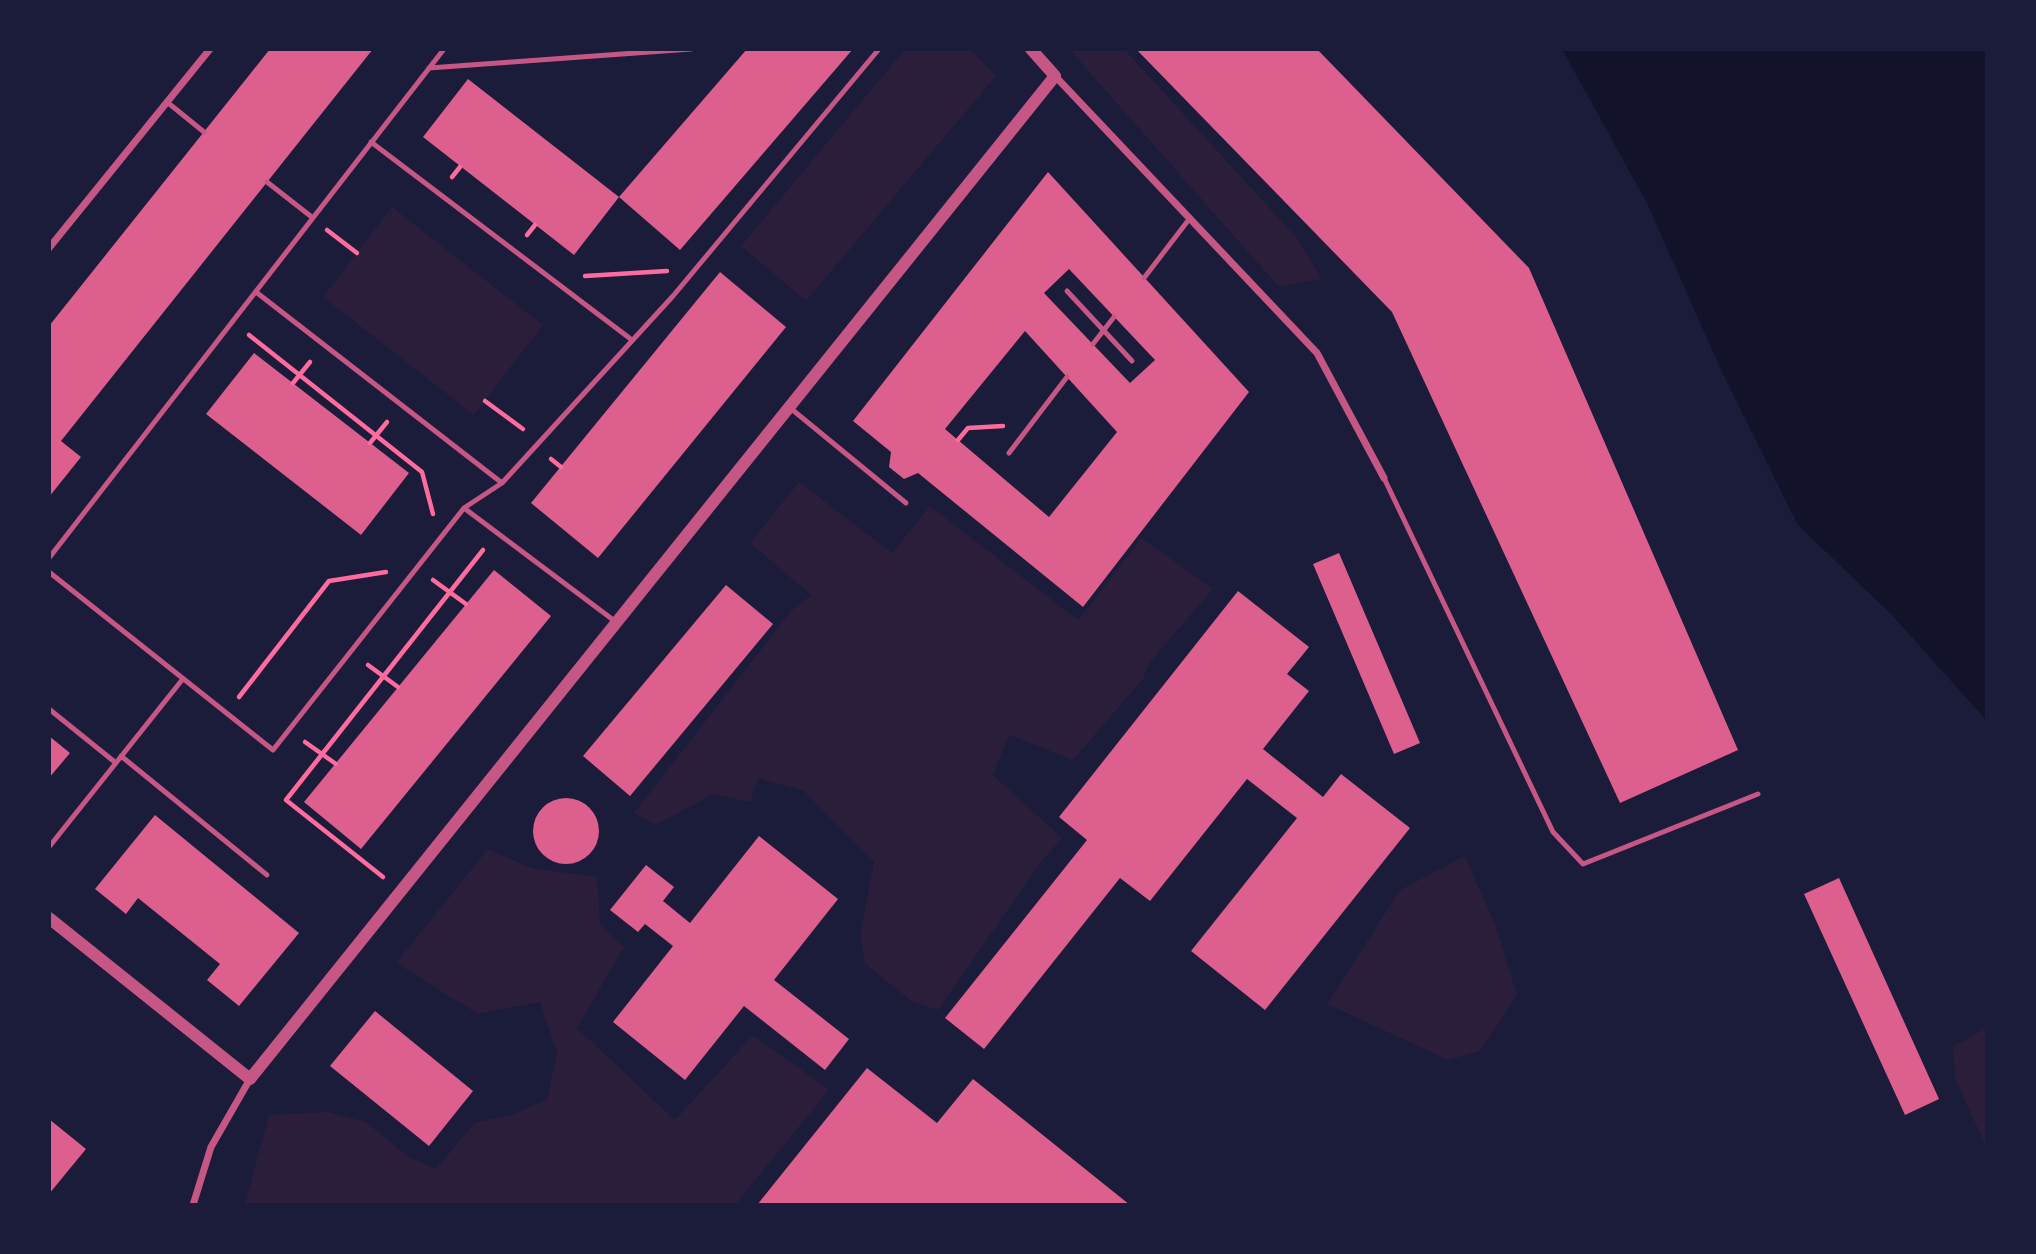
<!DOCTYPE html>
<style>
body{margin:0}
#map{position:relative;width:2036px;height:1254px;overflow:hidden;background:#1b1b3a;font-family:Manrope,sans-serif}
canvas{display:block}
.frame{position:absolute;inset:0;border:51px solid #1b1b3a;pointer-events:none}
</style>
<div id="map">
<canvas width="2036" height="1254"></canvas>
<div class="frame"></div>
</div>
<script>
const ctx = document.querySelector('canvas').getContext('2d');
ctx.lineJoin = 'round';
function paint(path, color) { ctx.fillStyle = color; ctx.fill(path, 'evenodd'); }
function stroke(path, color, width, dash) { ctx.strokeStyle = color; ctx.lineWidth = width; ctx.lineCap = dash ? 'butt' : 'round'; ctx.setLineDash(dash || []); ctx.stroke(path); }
const green = new Path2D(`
 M905,49H970L996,76L806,301L741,246Z
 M1069,49H1124L1296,237L1322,279L1279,287Z
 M392,207L543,325L474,415L323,297Z
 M799,482L892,553L930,506L1078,620L1142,538L1213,589L1150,662L1143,679L1073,760L1009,735L993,775L1062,838L1041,862L938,1010L913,1002L865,964L860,935L874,862L804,791L758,778L750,802L714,794L655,825L634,813L791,611L811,595L750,543Z
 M488,849L532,868L597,877L600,924L624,947L577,1028L675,1120L753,1035L829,1090L735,1205H245L269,1115L328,1112L366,1122L410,1158L436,1169L474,1123L515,1114L547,1099L557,1053L540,1002L478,1014L396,963Z
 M1465,856L1495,924L1517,995L1480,1051L1448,1060L1327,1004L1400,890Z
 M1987,1028V1149L1955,1078L1953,1046Z`);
const water = new Path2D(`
 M1562,49H1987V721L1892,615L1798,525L1722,372L1647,203Z`);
const building = new Path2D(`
 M270,49H373L61,441L81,457L49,497V326Z
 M747,49H853L680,250L619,197L574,255L423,137L468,79L619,197Z
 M1136,49H1317L1529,268L1738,750L1620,803L1392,312Z
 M1048,172L1249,392L1083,607L918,473L904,479L889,467L891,452L853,421ZM1069,269L1155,360L1130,383L1044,293ZM1025,331L1117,432L1049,517L945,429Z
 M720,272L786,327L598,558L531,503Z
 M254,353L409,473L361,535L206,414Z
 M1339,553L1420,743L1394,754L1313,564Z
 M494,570L551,616L361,849L304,802Z
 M726,585L773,624L630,796L583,756Z
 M1238,591L1309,647L1287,674L1309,691L1263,749L1323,797L1341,774L1410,828L1265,1010L1191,951L1297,818L1247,779L1150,901L1120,878L984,1049L945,1018L1087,840L1059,817Z
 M49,736L70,753L49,778Z
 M533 831a33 33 0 1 1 66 0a33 33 0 1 1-66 0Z
 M155,815L299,933L239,1006L207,980L220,964L138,898L126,914L95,889Z
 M759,836L838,899L774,980L849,1039L825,1070L744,1006L685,1080L613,1022L673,946L645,924L638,932L610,910L646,865L674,887L663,901L690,923Z
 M1839,878L1939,1099L1905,1115L1804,894Z
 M375,1011L473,1091L429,1146L330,1066Z
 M867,1068L937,1123L973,1079L1130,1205H757Z
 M49,1119L86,1149L49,1194Z`);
const path = new Path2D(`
 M452,177L460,167
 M327,230L357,253
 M527,235L535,225
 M585,276L667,271
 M249,335L422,472L433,514
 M293,383L310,362
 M485,401L523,429
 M958,440L968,428L1003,426
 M370,443L387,422
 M551,459L561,467
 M433,580L466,604
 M368,665L398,687
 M239,697L329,581L386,572
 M305,742L336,764
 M383,877L286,800L483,550`);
const service = new Path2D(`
 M429,68L691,49
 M167,102L204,132
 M371,142L632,340
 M267,182L313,218
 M1144,278L1190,218
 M1067,291L1132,361
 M256,292L502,483
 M1093,344L1114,317
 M789,407L906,503
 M1009,453L1067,377
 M1384,478L1553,832L1583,864L1758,794
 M464,508L616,622
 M49,558L444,49
 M49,572L273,750L464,508L502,483L673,296L879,49
 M49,709L116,763
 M121,756L267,875
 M49,847L182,680`);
const minor = new Path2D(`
 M1055,76L1317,353L1384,478
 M49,248L210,49
 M193,1205L211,1147L250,1079`);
const tertiary = new Path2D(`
 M49,918L250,1079L1055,76L1031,49`);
paint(green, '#2a1e3b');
paint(water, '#12122b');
paint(building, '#dd5f8e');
stroke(path, '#ff6b9d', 4.5);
stroke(service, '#c65784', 5);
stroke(minor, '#c65784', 7);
stroke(tertiary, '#c65784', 12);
</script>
